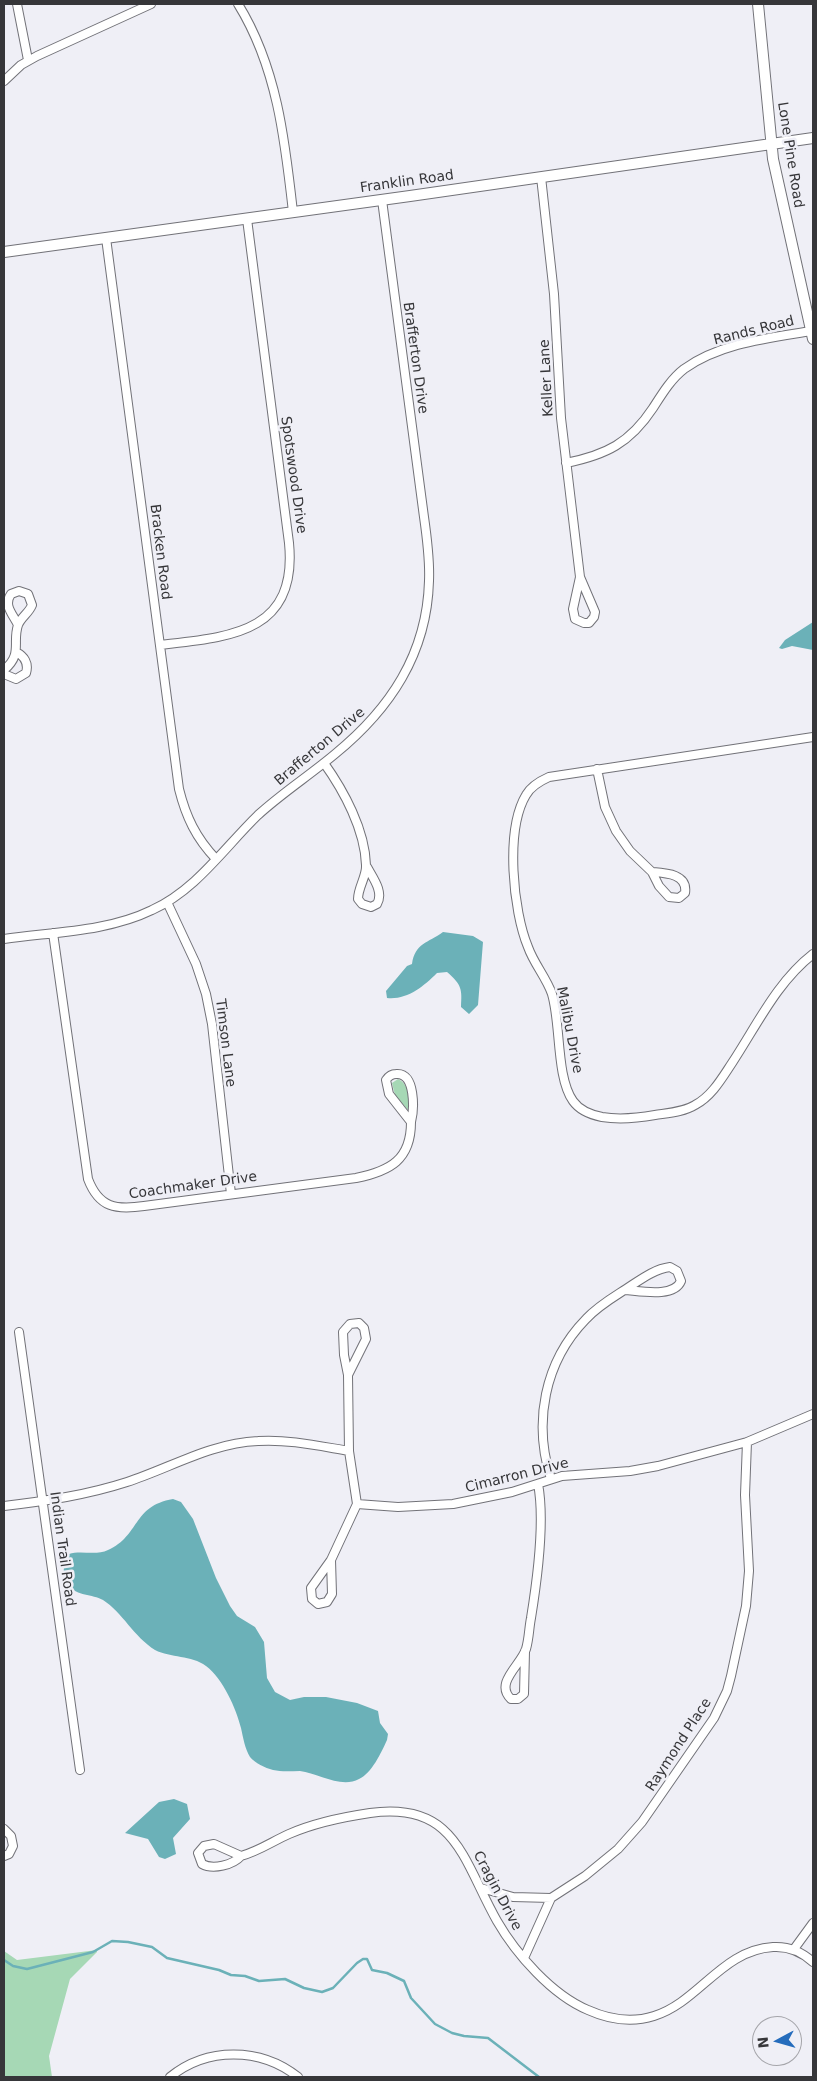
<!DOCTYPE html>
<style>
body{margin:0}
#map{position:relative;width:817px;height:2081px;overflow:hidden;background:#efeff6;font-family:"DejaVu Sans",sans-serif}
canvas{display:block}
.frame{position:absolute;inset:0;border:5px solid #363639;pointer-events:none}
.north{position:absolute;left:752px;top:2016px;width:50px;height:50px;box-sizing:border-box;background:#efeff6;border:1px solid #a5a5aa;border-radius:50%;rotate:264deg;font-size:14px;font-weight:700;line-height:20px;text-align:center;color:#363639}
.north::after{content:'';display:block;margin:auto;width:18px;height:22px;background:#256cbc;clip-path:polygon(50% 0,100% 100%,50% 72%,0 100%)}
</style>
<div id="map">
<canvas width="817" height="2081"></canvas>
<div class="frame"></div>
<div class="north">N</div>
</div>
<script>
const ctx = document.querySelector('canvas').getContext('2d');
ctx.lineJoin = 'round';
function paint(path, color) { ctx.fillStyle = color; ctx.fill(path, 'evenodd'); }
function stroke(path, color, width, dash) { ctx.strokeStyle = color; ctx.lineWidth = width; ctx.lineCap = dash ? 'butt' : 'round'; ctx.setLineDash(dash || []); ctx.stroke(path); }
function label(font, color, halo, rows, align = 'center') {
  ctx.font = font + ' "DejaVu Sans",sans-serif'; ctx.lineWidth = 5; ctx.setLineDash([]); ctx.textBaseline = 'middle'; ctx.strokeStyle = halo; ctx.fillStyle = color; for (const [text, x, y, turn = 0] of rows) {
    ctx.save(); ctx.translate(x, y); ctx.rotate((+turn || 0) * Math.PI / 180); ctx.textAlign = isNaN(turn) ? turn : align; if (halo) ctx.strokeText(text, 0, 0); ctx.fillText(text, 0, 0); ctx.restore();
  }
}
const green = new Path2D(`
 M398,1079C409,1084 411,1100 408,1110L395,1095L392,1083Z
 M97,1950V1952L70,1979L49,2056L52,2077H4V1951L17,1960Z`);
const water = new Path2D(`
 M813,622V650L792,646L782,649L779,648L785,640Z
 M443,932L473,936L483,942L478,1005L469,1014L461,1007C462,989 462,985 447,972L437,973C423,987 407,1000 387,998L386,991L407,966L412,964C415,943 428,943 443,932Z
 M173,1499L181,1502L193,1519L216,1578L230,1606L237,1616L255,1627L264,1642L267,1678L275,1692L290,1700L304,1697H326L357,1703L378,1711L380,1723L388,1734L387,1740C381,1753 372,1773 359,1779C341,1789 318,1773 300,1771C291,1771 282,1772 273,1770C265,1768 255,1763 250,1757C245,1749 243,1737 241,1728C236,1708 223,1679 206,1666C191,1655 171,1658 155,1650C134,1637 122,1612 103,1600C92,1594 77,1596 69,1586C62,1577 62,1563 69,1554C81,1550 96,1556 108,1550C140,1536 132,1506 173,1499Z
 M174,1799L187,1804L190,1819L173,1838L176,1854L165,1859L159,1857L148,1839L125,1833L159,1802Z`);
const stream = new Path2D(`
 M4,1960L13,1966L27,1969L93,1952L112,1941L128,1942L152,1947L167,1958L219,1970L231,1975L245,1976L259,1981L285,1979L304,1988L322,1992L333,1988L357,1963L363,1959H367L372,1970L387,1973L404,1981L411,1998L435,2024L452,2033L464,2036L488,2038L539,2077`);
const minor = new Path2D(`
 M17,4L28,60
 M238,4C277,67 285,140 293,212
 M4,81L21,65L37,56L151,4
 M541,177L554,294L561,418L580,577L573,609L575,619L584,623H589L594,617L595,612L580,577
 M106,238L179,789C186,817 196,838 216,859
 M566,463C606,455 630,443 653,408C662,394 671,379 684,369C720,343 769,338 811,331
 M160,645C228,637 298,634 289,543L247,219
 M4,670C23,654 12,643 18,625C21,617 29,613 32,605L28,594L19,591L11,594C3,606 13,614 18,625
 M4,674L16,679L26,673C29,663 24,656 16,652
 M813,737L549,777C540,781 531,786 526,795C505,830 513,911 528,947C534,964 546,977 552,994C561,1024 556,1077 573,1101C580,1111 592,1115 602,1117C620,1120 638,1118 655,1115C668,1113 684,1112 695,1105C712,1096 722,1078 732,1063C757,1025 777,982 813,954
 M324,763C344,791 365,830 366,865C367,876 358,887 358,899L362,904L371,907L377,904C384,892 373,878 367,867
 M597,769L605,807L616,831L630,851L652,872L659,886L669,897L679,898L685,893C688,874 666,873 652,872
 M167,902L196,964L206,994L212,1024L231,1194
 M53,933L88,1179C99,1208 116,1210 144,1206L356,1178C390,1171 411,1160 411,1122L389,1094L386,1080C388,1077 391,1074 396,1074C416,1072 414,1110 411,1122
 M4,939C52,932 107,932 152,910C196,890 224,848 258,815C282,793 310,775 335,754C390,709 427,654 429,581C430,559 427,538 424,517L382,200
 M19,1332L80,1770
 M348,1375L344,1355L343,1332L350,1324L359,1323L364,1328L366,1339L348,1375L349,1451L357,1504
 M551,1479C533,1423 544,1362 586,1319C598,1306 612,1298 626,1289C640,1280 654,1269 670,1267L677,1271L681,1281C674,1298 640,1291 625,1290
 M357,1504L398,1507L453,1504L512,1492L562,1476L630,1471L658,1466L747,1442L813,1414
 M4,1506C46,1501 87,1495 127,1482C170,1468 211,1443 258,1441C288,1439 319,1446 349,1451
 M331,1560L332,1594L327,1602L318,1604L312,1599L311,1588L331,1560L357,1504
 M525,1651L524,1694L518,1699H511C494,1683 521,1665 526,1649C529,1639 529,1628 531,1618C537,1581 545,1520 538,1484
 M4,1829L11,1836L13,1846L9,1854L4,1856
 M241,1856L214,1844L204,1846L198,1853L202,1864C213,1870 233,1865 241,1856C259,1851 273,1841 289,1834C314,1823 343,1817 370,1813C456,1801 463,1861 497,1921C516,1954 552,1995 588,2010C608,2019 632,2023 654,2016C699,2002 722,1950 773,1947C789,1946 801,1951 813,1962
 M481,1888L513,1897L551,1898L585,1876L618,1849L642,1822L714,1718L727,1691L731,1676L746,1606L749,1571L745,1495L747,1442
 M794,1949L813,1923
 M524,1958L551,1898
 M170,2077C207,2047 260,2047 298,2077`);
const tertiary = new Path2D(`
 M758,4L773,159L813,339
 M4,252L410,196L813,138`);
const streetNames = [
 ["Lone Pine Road",790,155,81],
 ["Franklin Road",407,182,-8],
 ["Rands Road",754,331,-14],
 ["Brafferton Drive",415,358,82],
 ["Keller Lane",547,378,-93],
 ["Spotswood Drive",293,475,82],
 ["Bracken Road",160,552,83],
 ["Brafferton Drive",320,747,-40],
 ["Malibu Drive",569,1030,79],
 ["Timson Lane",225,1043,83],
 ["Coachmaker Drive",193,1186,-8],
 ["Cimarron Drive",517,1476,-14],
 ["Indian Trail Road",62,1549,82],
 ["Raymond Place",679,1745,-57],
 ["Cragin Drive",497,1891,62]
];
paint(green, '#a6d8b5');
paint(water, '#6bb1b8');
stroke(stream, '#6bb1b8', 2.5);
stroke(minor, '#727278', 10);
stroke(tertiary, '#727278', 12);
stroke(minor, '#fff', 8);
stroke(tertiary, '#fff', 10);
label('14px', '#363639', '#efeff6', streetNames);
</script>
